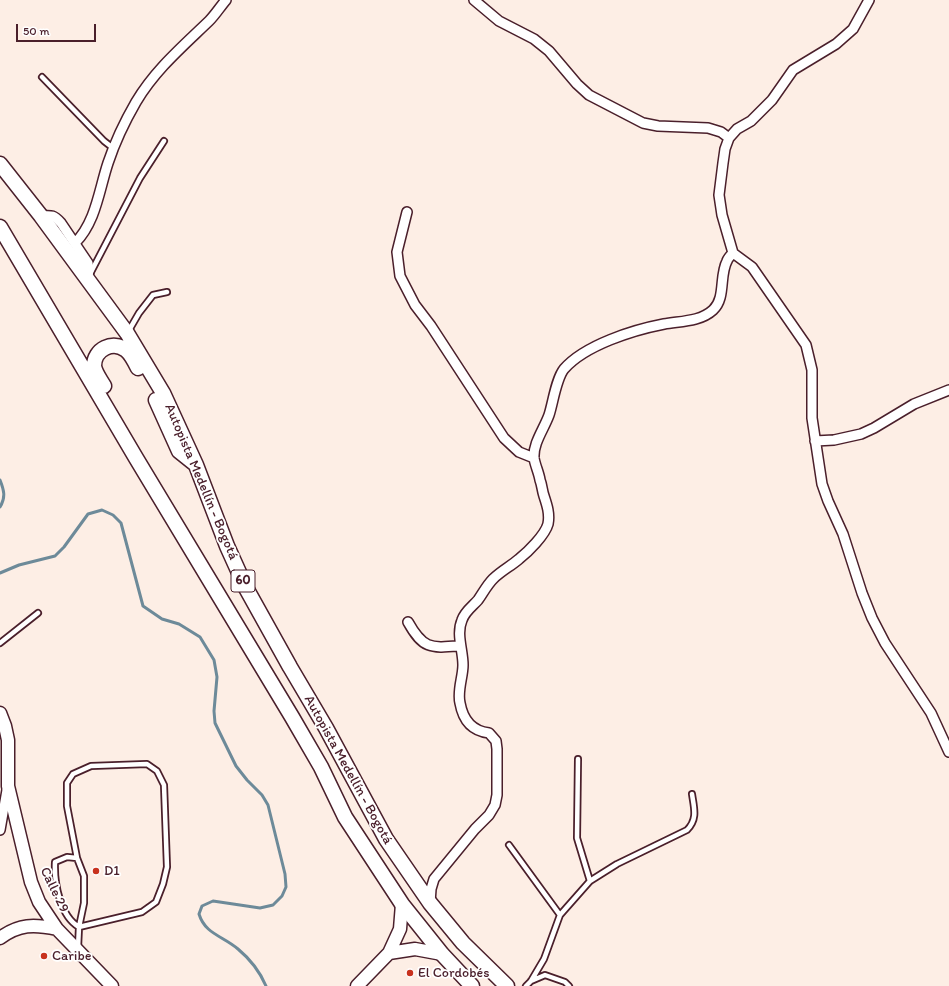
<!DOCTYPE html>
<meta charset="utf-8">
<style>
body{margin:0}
#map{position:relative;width:949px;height:986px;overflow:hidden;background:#fdeee5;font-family:Itim,sans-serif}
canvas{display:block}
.scale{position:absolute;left:16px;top:24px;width:80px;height:18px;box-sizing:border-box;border:2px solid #4a1f2b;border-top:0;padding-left:5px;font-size:12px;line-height:14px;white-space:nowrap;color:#4a1f2b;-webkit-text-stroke:3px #fff;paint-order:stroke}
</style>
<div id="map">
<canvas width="949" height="986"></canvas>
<div class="scale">50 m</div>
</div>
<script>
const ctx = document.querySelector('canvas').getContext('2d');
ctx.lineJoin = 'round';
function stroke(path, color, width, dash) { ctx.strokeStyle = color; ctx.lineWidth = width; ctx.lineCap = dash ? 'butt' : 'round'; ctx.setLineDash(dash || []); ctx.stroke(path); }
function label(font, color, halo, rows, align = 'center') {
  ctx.font = font + ' Itim,sans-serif'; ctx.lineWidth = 3.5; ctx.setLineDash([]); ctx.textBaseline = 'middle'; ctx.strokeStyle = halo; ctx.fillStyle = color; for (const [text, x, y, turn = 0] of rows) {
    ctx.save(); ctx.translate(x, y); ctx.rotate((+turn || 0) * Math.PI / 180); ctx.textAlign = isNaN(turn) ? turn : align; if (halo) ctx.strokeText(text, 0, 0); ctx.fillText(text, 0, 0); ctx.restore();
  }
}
const stream = new Path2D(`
 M0,480C4,490 6,497 0,507
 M0,573L19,565L55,556L64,547L88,514L102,510L113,515L121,523L143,606L162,619L179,624L200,637L214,660L217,677L214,711L215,723L236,766L247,780L262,795L268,805L285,874L286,887L282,896L273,905L260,908L213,901L202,906L199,914C205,934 223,936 238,949C250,959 260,972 266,986`);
const service = new Path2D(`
 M42,77L104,141L113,148
 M90,274L140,178L164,141
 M128,332L139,313L153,295L167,292
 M0,643L38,613
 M578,759L577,838L590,881
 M509,845L560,915
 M67,857L77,858L84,876V903L79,927C60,916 54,883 55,862Z
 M77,858L67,806V783L73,774L91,766L147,764L157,771L164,785L167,867L163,884L156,902L142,912L79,927L78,948
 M531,981L545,975L565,982L569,986
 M526,986L531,981L544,959L560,915L590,881L617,864L687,830C698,819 694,808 692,794`);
const minor = new Path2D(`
 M474,0L499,21L534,39L549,51L577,84L589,95L643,123L658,126L708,128L721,132L729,138
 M869,0L853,29L836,44L793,70L772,100L751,121L737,129L729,138L725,149L723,163L719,195L722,215L733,253L752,267L806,345L812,370V418L822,484L828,501L843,534L862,593L872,618L885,643L931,713L949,752
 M407,212L397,252L400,276L415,305L431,326L504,438L519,452L534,458
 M41,216C52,215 54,215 61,223L88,263L89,270L87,280
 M75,243C96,222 99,190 108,163C115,142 125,121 136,102C155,70 182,47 209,21C215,15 220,7 226,0
 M815,441L834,440L861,434L874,428L914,404L949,390
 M408,622C423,649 430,648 460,646
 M0,830L7,790
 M430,903L431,889L434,879L475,829L489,815L495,805L497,795V749L496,741L489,733C472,731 463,720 460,703C457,691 463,677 463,665C463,650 456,634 462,620C465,611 473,606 478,600C483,593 487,585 493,579C501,571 511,566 519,559C528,552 545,535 548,524C550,514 547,505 544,496C542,490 542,485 540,480C539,473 535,465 534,458C533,443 544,429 549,415C553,403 556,379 564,369C585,345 633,330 664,324C680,321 700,322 713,310C726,298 719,276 727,261C728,258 731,255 733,253`);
const secondary = new Path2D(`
 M0,713L5,726L8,740V786L31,882L39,902L57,929L112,986
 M0,938C19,924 34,924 57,929
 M389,953L415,949L442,954
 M357,986L389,953L400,929L402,904`);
const trunk = new Path2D(`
 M0,164L41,216L127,333L163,393L196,465L227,546L246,588L290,667L326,728L386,839L430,903L463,943L507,986
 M0,227L136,458L292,717L321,767L345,817L402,904L442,954L472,986
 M104,386C100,379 95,373 94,366C94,349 113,340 126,350C131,354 135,362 138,368
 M156,400L179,451L194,463`);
const markers = [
 [96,871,4,"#c8321e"],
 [44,956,4,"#c8321e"],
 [410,973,4,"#c8321e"]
];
const shields = [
 [243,581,24]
];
const shieldNames = [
 ["60",243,581]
];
const streetNames = [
 ["Autopista Medellín - Bogotá",201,482,67],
 ["Autopista Medellín - Bogotá",348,770,61],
 ["Calle 29",54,890,64]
];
const poiNames = [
 ["D1",104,871],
 ["Caribe",52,956],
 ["El Cordobés",418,973]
];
stroke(stream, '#6d8a99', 3);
stroke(service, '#4a1f2b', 8);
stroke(minor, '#4a1f2b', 12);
stroke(secondary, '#4a1f2b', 15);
stroke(trunk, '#4a1f2b', 17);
stroke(service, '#fff', 4.5);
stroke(minor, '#fff', 9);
stroke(secondary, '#fff', 12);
stroke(trunk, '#fff', 14);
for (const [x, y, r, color] of markers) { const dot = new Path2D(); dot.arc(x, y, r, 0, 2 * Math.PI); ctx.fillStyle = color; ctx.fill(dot); stroke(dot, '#fff', 1.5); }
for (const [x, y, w] of shields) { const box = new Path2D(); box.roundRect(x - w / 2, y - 11, w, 22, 3); ctx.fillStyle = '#fff'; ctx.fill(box); stroke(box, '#4a1f2b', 1); }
label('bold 13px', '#4a1f2b', null, shieldNames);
label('14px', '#4a1f2b', '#fff', streetNames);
label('14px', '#4a1f2b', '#fff', poiNames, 'left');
</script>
